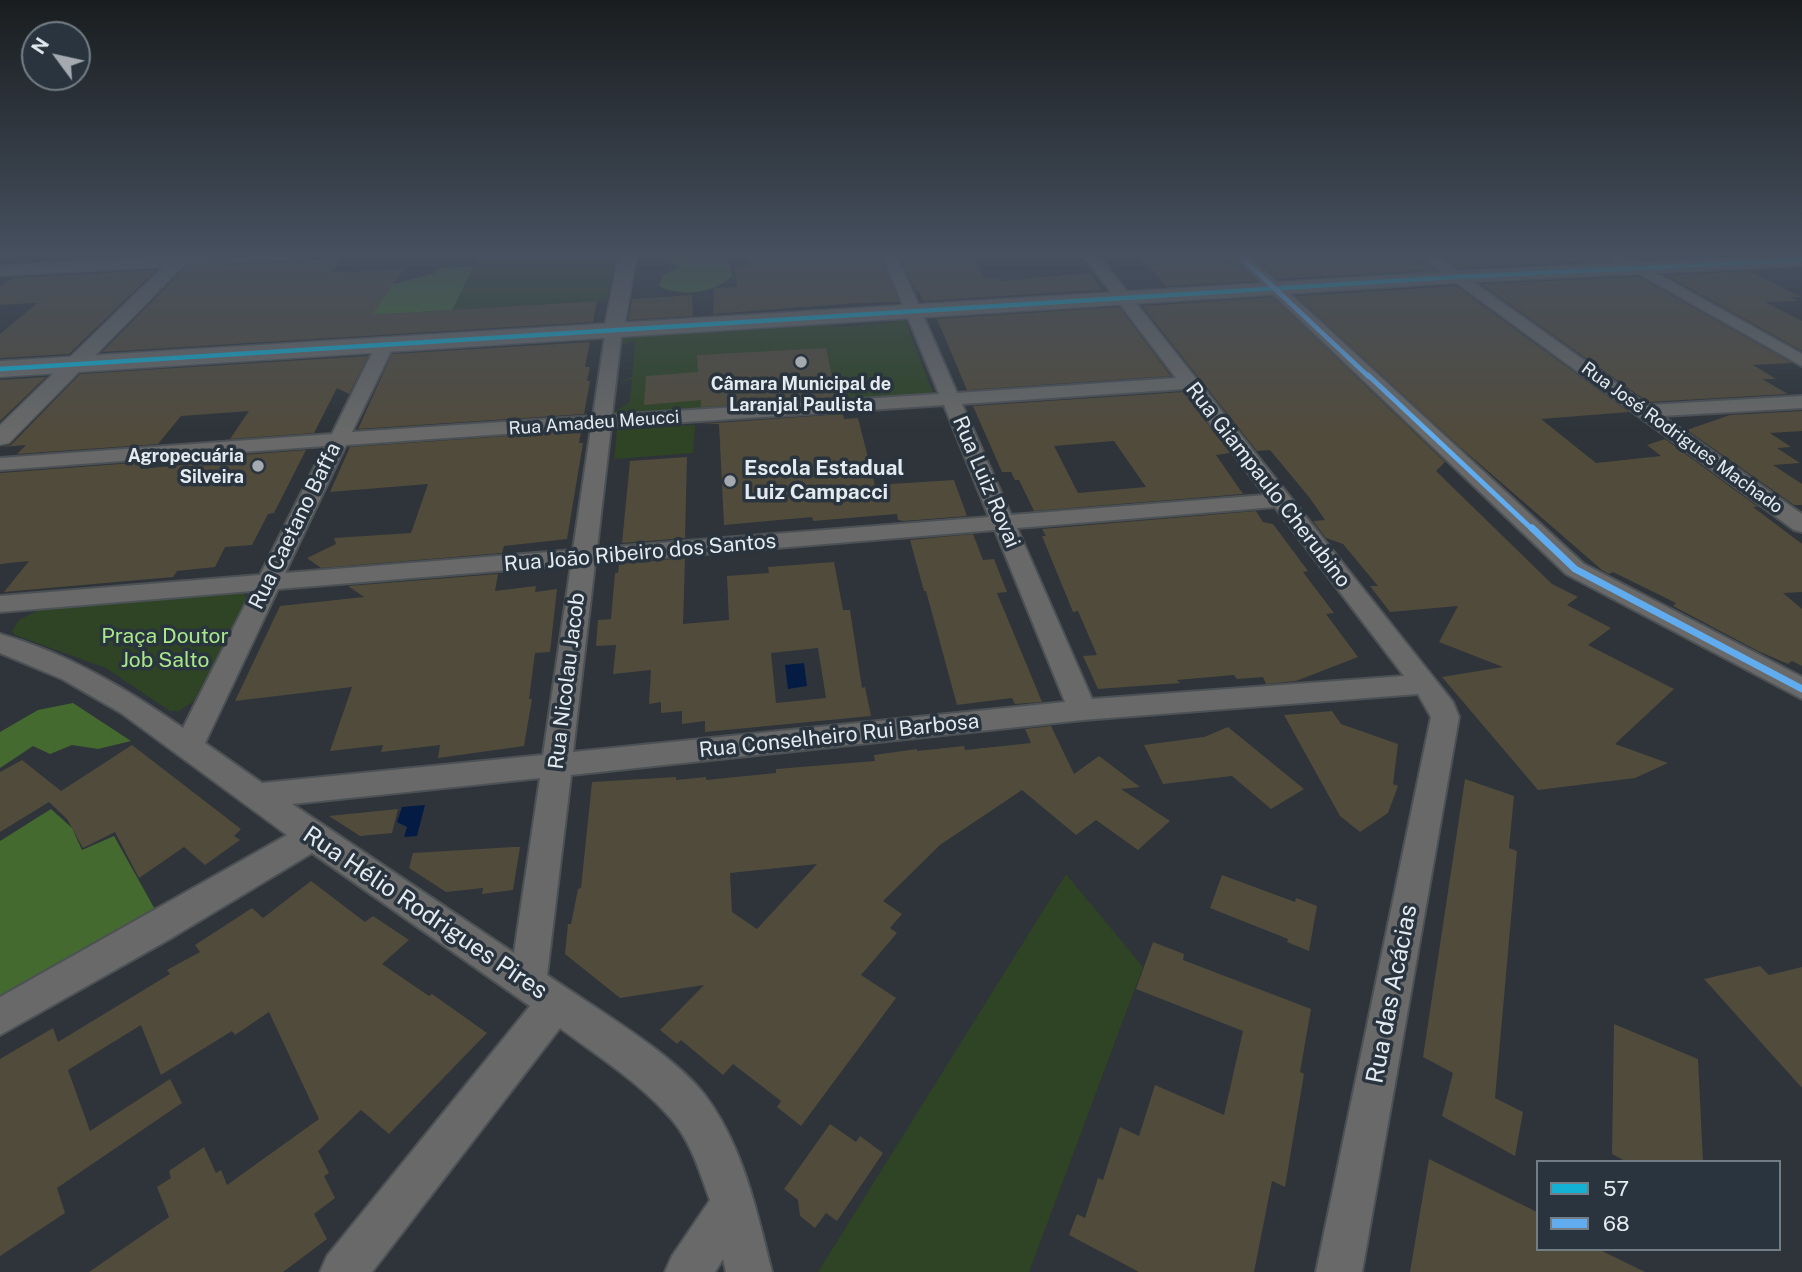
<!DOCTYPE html>
<meta charset="utf-8">
<style>
body{margin:0}
#map{position:relative;width:1802px;height:1272px;overflow:hidden;background:#2e3439;font-family:"Public Sans",sans-serif}
canvas{display:block}
.legend{position:absolute;left:1536px;top:1160px;width:245px;height:91px;box-sizing:border-box;background:#29343e;border:2px solid #737d85;margin:0;padding:9px 12px;list-style:none;font-size:21px;color:#e3eaf0}
.legend li{display:flex;align-items:center;gap:14px;height:35px}
.legend b{width:35px;border:2px solid #737d85}
.north{position:absolute;left:21px;top:21px;width:70px;height:70px;box-sizing:border-box;background:#29343e;border:2px solid #737d85;border-radius:50%;rotate:303deg;font-size:19px;font-weight:700;line-height:28px;text-align:center;color:#e3eaf0}
.north::after{content:'';display:block;margin:auto;width:24px;height:32px;background:#a4aab0;clip-path:polygon(50% 0,100% 100%,50% 72%,0 100%)}
</style>
<div id="map">
<canvas width="1802" height="1272"></canvas>
<ul class="legend">
<li><b style="height:9px;background:#13b2d5"></b>57</li>
<li><b style="height:9px;background:#60acee"></b>68</li>
</ul>
<div class="north">N</div>
</div>
<script>
const ctx = document.querySelector('canvas').getContext('2d');
ctx.lineJoin = 'round';
function paint(path, color) { ctx.fillStyle = color; ctx.fill(path, 'evenodd'); }
function stroke(path, color, width, dash) { ctx.strokeStyle = color; ctx.lineWidth = width; ctx.lineCap = dash ? 'butt' : 'round'; ctx.setLineDash(dash || []); ctx.stroke(path); }
function label(font, color, halo, rows, align = 'center') {
  ctx.font = font + ' "Public Sans",sans-serif'; ctx.lineWidth = 7; ctx.setLineDash([]); ctx.textBaseline = 'middle'; ctx.strokeStyle = halo; ctx.fillStyle = color; for (const [text, x, y, turn = 0] of rows) {
    ctx.save(); ctx.translate(x, y); ctx.rotate((+turn || 0) * Math.PI / 180); ctx.textAlign = isNaN(turn) ? turn : align; if (halo) ctx.strokeText(text, 0, 0); ctx.fillText(text, 0, 0); ctx.restore();
  }
}
const green = new Path2D(`
 M479,254H616L607,300L452,310Z
 M883,317H904L933,393L618,415L613,413L630,402L632,379L616,383L632,377L635,340L621,345L622,335L821,321L840,327L897,322Z
 M695,425L693,453L614,459L617,430Z
 M237,592L244,593L246,599L194,701L179,711H170L106,668L15,635L12,631L19,620L43,608Z
 M1066,874L1143,967L1029,1272H818Z`);
const forest = new Path2D(`
 M663,254H722L729,258L732,276C714,294 681,297 659,286L663,275L680,266L663,258Z
 M474,266L452,310L354,316L382,287L432,274L442,268Z
 M73,703L131,741L98,749L72,745L50,754L33,746L0,768V732L38,710Z
 M51,809L72,828L82,850L114,836L157,913L0,1001V841Z`);
const water = new Path2D(`
 M804,663L807,686L788,689L785,665Z
 M425,805L417,836L404,837L407,827L397,822L402,807Z`);
const building = new Path2D(`
 M53,254H132L43,260Z
 M748,254H880L899,302L858,303L713,314L714,288L737,287L735,268L749,266Z
 M899,254H973L984,278L998,277L1001,281L1090,273L1102,290L923,301L918,290L916,292Z
 M1137,254H1229L1255,281L1166,286Z
 M1251,254H1414L1434,270L1278,279Z
 M1439,254H1601L1611,261L1459,268Z
 M1628,254H1715L1717,256L1637,259Z
 M342,258L330,273L404,269L372,315L597,301L593,322L102,352L186,267Z
 M156,270L69,354L0,358V334L37,303L0,305V286L14,278Z
 M1749,271L1801,297H1791L1798,301L1765,302L1802,321V351L1666,275Z
 M1639,277L1792,363L1753,365L1776,379H1762L1788,394L1648,402L1481,284Z
 M1456,286L1629,412L1541,419L1596,463L1661,456L1647,445L1665,439L1758,507H1753L1802,544V592L1783,593L1802,609V666L1792,661L1788,664L1758,651L1673,606L1676,603L1613,572L1609,574L1602,570L1459,446L1296,296Z
 M692,295L693,316L628,320L632,299Z
 M1273,297L1445,462L1436,471L1552,584L1578,597L1567,605L1611,628L1588,645L1674,689L1615,744L1668,763L1635,778L1538,790L1442,677L1503,667L1439,642L1458,606L1390,612L1370,586H1378L1343,544L1326,538L1313,521L1325,520L1309,497L1270,450L1257,451L1142,306Z
 M1119,307L1171,376L967,390L937,319Z
 M590,342L585,367H590L587,381H590L584,414L358,429L392,354Z
 M826,348L833,381H836L840,398L701,407V400L644,405L646,376L698,372L697,355Z
 M368,356L349,394L337,388L314,433L230,439L249,411L181,416L158,444L17,454L26,445L2,447L11,445L80,374Z
 M46,377L0,421V380Z
 M1183,392L1230,453L1216,455L1243,494L1034,511L1019,480H1015L1011,472H1002L973,406ZM1114,441L1146,487L1078,493L1054,446Z
 M1802,411V431L1770,433L1791,447L1777,448L1800,463L1773,465L1802,484V505H1794L1687,430L1730,415Z
 M843,414L844,419L858,418L875,485L954,480L967,516L904,521L898,520L897,514L813,521L812,517L724,525L719,424H701Z
 M581,431L579,443H583L567,539L504,546L502,553L321,568L307,558L336,544L334,538L411,533L428,484L330,492L350,447Z
 M306,450L274,513L268,514L252,545L225,547L215,567L177,571L173,577L4,592L29,561L0,564V473L146,462L140,469L214,462L218,457Z
 M687,457L685,538L622,543L630,461Z
 M1256,511L1263,522L1273,524L1308,571L1303,572L1334,613L1326,614L1358,657L1296,681L1266,684L1263,677L1237,679L1234,675L1177,680L1180,683L1098,689L1083,656L1097,655L1078,611L1073,612L1042,536H1046L1042,529Z
 M973,534L983,560L994,559L1007,592L997,593L1042,702L1015,704L1012,698L957,705L926,591H924L910,540Z
 M685,558L683,624L729,620L727,576L769,573L768,567L834,562L843,610H850L862,688L865,687L871,716L705,732V721L682,724V711L661,713V702L649,704L651,670L613,674L616,645L596,646L598,620L611,619L615,573H618L619,564ZM818,648L826,698L776,703L771,653Z
 M498,574L495,591L536,586L535,592L557,589L550,652L535,653L529,699H532L524,746L438,758L440,745L381,752L383,745L330,751L352,687L235,701L280,606L364,597L348,586Z
 M1332,711L1341,724L1398,744L1393,784L1398,786L1388,813L1360,832L1340,816L1284,715Z
 M1051,726L1074,774L1099,756L1140,787L1121,789L1170,821L1138,850L1096,820L1076,835L1022,790L940,845L883,901L902,914L890,928L897,933L861,975L896,998L801,1126L777,1107L781,1101L733,1064L723,1075L681,1040L677,1044L660,1030L704,985L620,998L565,954L568,924H571L578,889L581,888L592,782L676,777V780L706,777V780L776,773V769L875,761L874,755L917,749V751L964,746L965,750L1031,743L1025,729ZM817,864L757,929L732,912L730,873Z
 M1228,727L1304,789L1271,809L1232,776L1163,784L1144,745L1204,737Z
 M132,745L241,829L234,836L240,840L205,865L184,847L139,878L115,832L83,848L67,819L49,802L0,832V772L22,760L61,791Z
 M1465,779L1514,796L1509,848L1517,851L1495,1098L1523,1112L1515,1156L1442,1116L1453,1073L1423,1057Z
 M398,809L392,833L360,836L329,816Z
 M513,847H520L513,890L482,894L483,888L446,892L409,868L413,853Z
 M1222,875L1295,902L1296,898L1317,906L1309,951L1287,942L1288,939L1210,908Z
 M311,881L365,922L373,916L409,940L382,964L429,996L432,994L487,1033L389,1134L361,1110L318,1151L329,1173L324,1176L335,1198L314,1214L327,1239L283,1272H89L169,1217L157,1187L171,1178L169,1171L204,1147L216,1173L221,1170L227,1185L319,1119L269,1012L235,1035L232,1031L161,1075L141,1025L68,1070L90,1131L170,1079L182,1103L57,1188L65,1213L0,1256V1059L53,1028L58,1042L170,974L167,970L200,952L195,945L252,908L263,918Z
 M1153,942L1184,954L1183,960L1311,1009L1300,1072L1304,1074L1285,1187L1272,1181L1254,1272H1139L1069,1235L1077,1214L1085,1218L1098,1178L1103,1180L1120,1127L1139,1136L1155,1085L1224,1115L1243,1031L1136,989Z
 M1760,966L1769,975L1802,967V1088L1704,979Z
 M1614,1024L1698,1059L1703,1162H1627L1612,1154Z
 M830,1124L856,1142L860,1136L883,1153L837,1221L826,1213L815,1228L800,1216L798,1200L784,1189Z
 M1429,1159L1537,1212L1538,1249H1598L1645,1272H1410Z`);
const minor = new Path2D(`
 M219,254H309L302,258L180,265L173,261L180,257Z
 M882,254H896L957,393L1176,378L1082,254H1097L1453,702L1459,717L1362,1272H1316L1431,717L1418,694L1083,720L571,775L547,975C593,1007 671,1052 704,1094C743,1145 757,1212 772,1272H726L723,1259L715,1272H665L672,1256L710,1200C700,1173 692,1144 673,1121C642,1084 599,1057 560,1028L372,1272H320L327,1256L530,1006L312,853L168,940L0,1035V997L287,835L121,713L62,679L0,653V634C67,653 127,689 183,728L252,591L0,612V596L260,575L325,446L0,470V458L332,434L377,343L386,338L395,343L352,432L593,416L606,329L614,324L622,329L612,415L939,394ZM1184,389L1265,495L1011,515L962,404ZM944,405L989,517L597,548L611,427ZM591,428L573,550L285,573L346,445ZM1275,507L1404,676L1092,699L1017,528ZM995,530L1065,702L573,752L595,563ZM571,565L543,755L262,783L205,743L278,589ZM540,778L514,953L292,804Z
 M1231,254H1247L1584,564L1802,677V699L1566,574Z
 M1417,254H1434L1647,405L1802,396V408L1662,416L1802,514V532L1794,530Z
 M1604,254H1622L1802,354V366Z`);
const tertiary = new Path2D(`
 M177,254H195L9,443L0,445V425L163,267L0,276V266Z
 M619,254H637L624,329L621,333H607L604,329Z`);
const secondary = new Path2D(`
 M1802,254V266L1456,283L0,377V361L1456,271Z`);
const bus1 = new Path2D(`
 M0,369L1456,277L1802,260`);
const bus2Far2 = new Path2D(`
 M1238,254L1369,377`);
const bus2Far1 = new Path2D(`
 M1368,375L1533,530`);
const bus2 = new Path2D(`
 M1532,528L1575,569L1802,689`);
const markers = [
 [801,362,7,"#a4aab0"],
 [258,466,7,"#a4aab0"],
 [730,481,7,"#a4aab0"]
];
const farPoinames = [
 ["Câmara Municipal de",801,384],
 ["Laranjal Paulista",801,405],
 ["Agropecuária",244,456,"right"],
 ["Silveira",244,477,"right"]
];
const farStreetnames = [
 ["Rua Amadeu Meucci",594,423,-4],
 ["Rua José Rodrigues Machado",1682,438,36]
];
const poiNames = [
 ["Escola Estadual",744,469],
 ["Luiz Campacci",744,493]
];
const streetNames = [
 ["Rua Luiz Rovai",986,482,67],
 ["Rua Giampaulo Cherubino",1268,485,52],
 ["Rua Caetano Baffa",295,526,-64],
 ["Rua João Ribeiro dos Santos",640,553,-5],
 ["Rua Nicolau Jacob",567,681,-83],
 ["Rua Conselheiro Rui Barbosa",839,736,-6]
];
const parkNames = [
 ["Praça Doutor",165,637],
 ["Job Salto",165,661]
];
const nearStreetnames = [
 ["Rua Hélio Rodrigues Pires",425,913,34],
 ["Rua das Acácias",1392,994,-79]
];
paint(green, '#2e4424');
paint(forest, '#446a2f');
paint(water, '#041c44');
paint(building, '#514b3c');
stroke(minor, '#4c5155', 4);
stroke(tertiary, '#4c5155', 3);
stroke(secondary, '#4c5155', 3);
paint(minor, '#686968');
paint(tertiary, '#686968');
paint(secondary, '#6a6b6a');
stroke(bus1, '#13b2d5', 4.5);
stroke(bus2Far2, '#60acee', 4.5);
stroke(bus2Far1, '#60acee', 5);
stroke(bus2, '#60acee', 7);
const sky = ctx.createLinearGradient(0, 0, 0, 432);
sky.addColorStop(0, '#191d1f');
sky.addColorStop(0.59, '#46505f');
sky.addColorStop(1, '#46505f00');
ctx.fillStyle = sky;
ctx.fillRect(0, 0, 1802, 432);
for (const [x, y, r, color] of markers) { const dot = new Path2D(); dot.arc(x, y, r, 0, 2 * Math.PI); ctx.fillStyle = color; ctx.fill(dot); stroke(dot, '#29343e', 2.5); }
label('bold 18px', '#e3eaf0', '#29343e', farPoinames);
label('18px', '#e3eaf0', '#29343e', farStreetnames);
label('bold 21px', '#e3eaf0', '#29343e', poiNames, 'left');
label('21px', '#e3eaf0', '#29343e', streetNames);
label('21px', '#a8e889', '#29343e', parkNames);
label('24px', '#e3eaf0', '#29343e', nearStreetnames);
</script>
